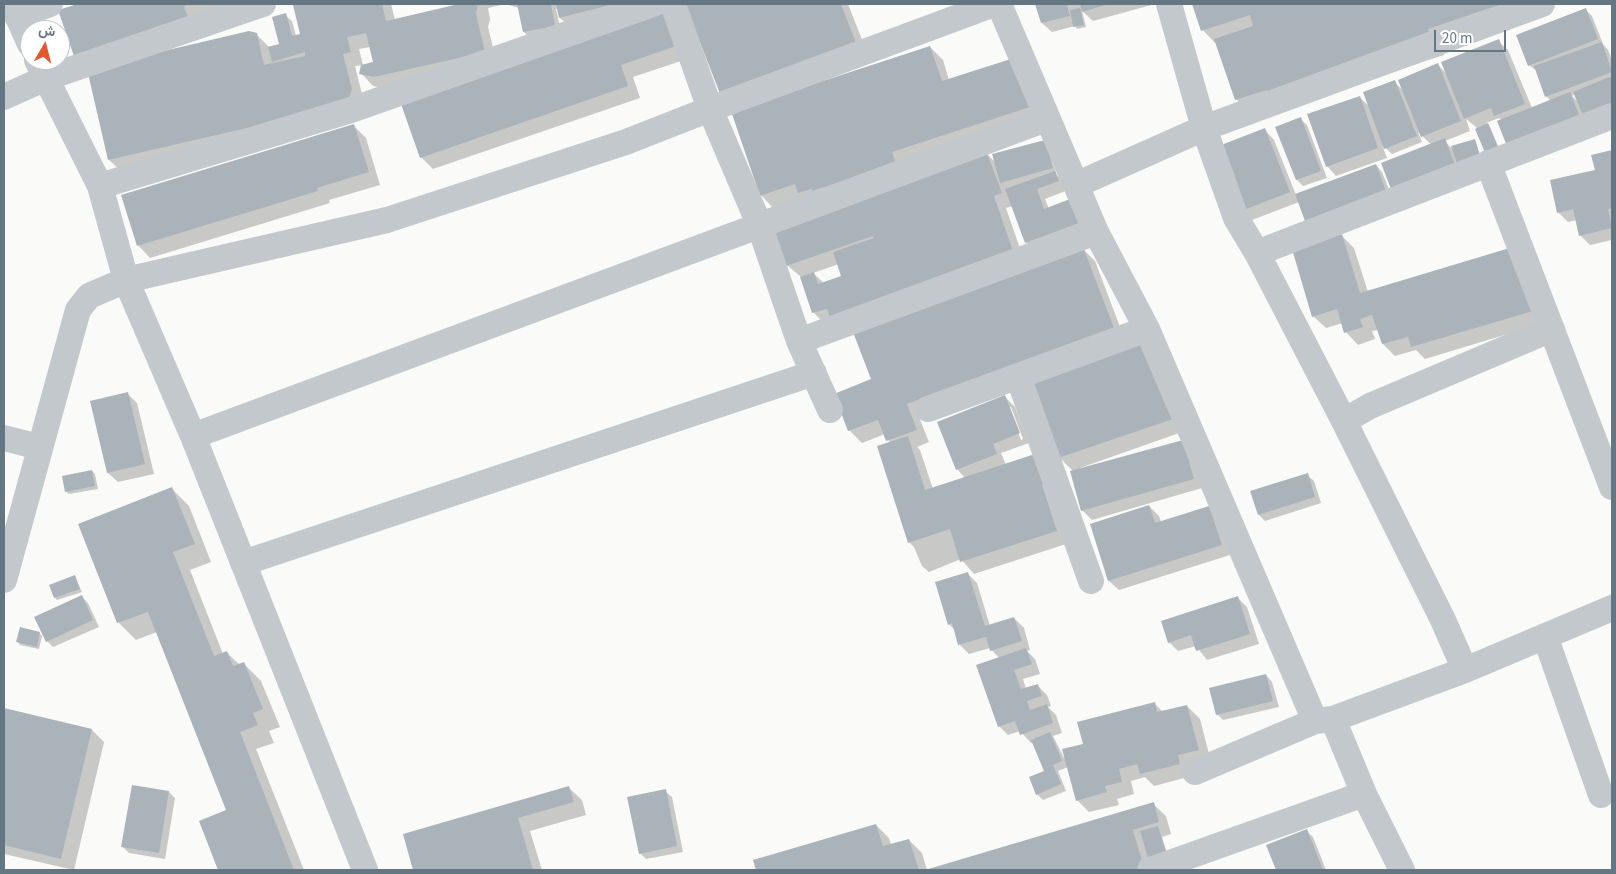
<!DOCTYPE html>
<meta charset="utf-8">
<style>
body{margin:0}
#map{position:relative;width:1616px;height:874px;overflow:hidden;background:#fafaf8;font-family:"Source Sans 3",Vazirmatn,sans-serif}
canvas{display:block}
.frame{position:absolute;inset:0;border:5px solid #657683;pointer-events:none}
.north{position:absolute;left:20px;top:20px;width:50px;height:50px;box-sizing:border-box;background:#fff;border:1px solid #c1c8cd;border-radius:50%;rotate:8deg;font-size:14px;font-weight:700;line-height:20px;text-align:center;color:#657683}
.north::after{content:'';display:block;margin:auto;width:18px;height:22px;background:#e4572e;clip-path:polygon(50% 0,100% 100%,50% 72%,0 100%)}
.scale{position:absolute;left:1434px;top:30px;width:72px;height:22px;box-sizing:border-box;border:2px solid #657683;border-top:0;padding-left:6px;font-size:15px;line-height:18px;white-space:nowrap;color:#657683;-webkit-text-stroke:4px #fff;paint-order:stroke}
</style>
<div id="map">
<canvas width="1616" height="874"></canvas>
<div class="frame"></div>
<div class="north">ش</div>
<div class="scale">20 m</div>
</div>
<script>
const ctx = document.querySelector('canvas').getContext('2d');
ctx.lineJoin = 'round';
function paint(path, color) { ctx.fillStyle = color; ctx.fill(path, 'evenodd'); }
function stroke(path, color, width, dash) { ctx.strokeStyle = color; ctx.lineWidth = width; ctx.lineCap = dash ? 'butt' : 'round'; ctx.setLineDash(dash || []); ctx.stroke(path); }
const shadow = new Path2D(`
 M82,4H274L124,60L256,34L269,47L280,45L285,15L292,21L296,36L303,39L295,6L306,4H391L395,20L465,4H555L558,7L557,4H673L573,30L560,18L558,9H556L561,32L530,38L524,32L519,8L505,4L488,8L490,19L488,27L497,64L387,89L373,86L361,73L374,63L370,47L359,49L363,65L355,66L364,102L122,172L109,160L88,71L60,11Z
 M686,4H848L868,55Z
 M1037,4H1155L1093,21L1082,11L1086,27L1077,29L1075,26L1052,32L1042,23Z
 M1194,4H1553L1440,41L1444,55L1283,108L1249,112L1236,99L1217,42L1215,43L1203,30Z
 M1585,9L1592,16L1603,44L1608,50L1612,60V117L1501,120L1499,118L1486,123L1490,127L1501,153L1488,154L1476,127L1466,119L1470,131L1445,141L1451,148L1474,140L1483,162L1460,172L1418,132L1422,142L1392,154L1382,145L1387,158L1336,176L1327,166L1359,97L1370,107L1394,82L1404,91L1438,65L1447,74L1498,41L1508,50L1532,108L1551,101L1546,96L1537,71L1529,65ZM1575,94L1579,103L1572,96Z
 M670,12L693,57L633,77L640,98L433,169L421,157Z
 M930,47L943,60L949,80L1017,59L1045,119L773,208L761,195Z
 M1300,119L1307,125L1327,178L1303,186L1297,180L1277,128Z
 M353,125L366,138L380,185L329,200L330,203L150,258L138,245Z
 M1265,130L1274,140L1296,195L1376,165L1382,172L1392,197L1299,202L1252,220L1242,210Z
 M1045,141L1057,175L1064,182L1068,190L1045,199L1049,209L1070,201L1088,232L1036,252L1026,242L1013,206L1006,208L1026,266L826,325L814,313L801,277L787,265L987,154L996,163ZM839,264L843,277L824,283L813,273Z
 M1612,151V240L1590,245L1580,235L1577,220L1568,222L1558,212L1596,170L1593,155Z
 M1342,236L1354,248L1368,292L1513,249L1544,323L1425,359L1416,350L1395,356L1383,344L1378,330L1372,331L1375,339L1358,345L1346,332L1343,323L1326,328L1313,316Z
 M1082,248L1095,261L1125,340L919,417L929,442L917,447L920,450L933,489L965,478L957,469L1005,397L1015,407L1029,443L1001,453L1006,465L1048,468L1069,543L974,574L961,559L929,572L922,566L914,547L909,542L890,443L885,434L862,443L849,430L873,380ZM1008,407H1011L1023,439L1021,440Z
 M1144,339L1185,431L1080,468V470L1182,441L1202,488L1092,520L1082,510L1073,471L1060,458Z
 M128,394L137,403L154,474L118,482L108,473Z
 M92,471L95,474L98,489L69,494L66,491Z
 M1307,475L1314,481L1321,503L1265,521L1259,515Z
 M172,489L189,506L211,562L190,570L223,654L227,653L240,665L244,664L261,681L280,727L269,731L274,743L256,749L304,870H220L200,821L228,811L157,632L136,640L119,623L80,525Z
 M1149,506L1159,516L1161,522L1208,507L1218,517L1230,555L1119,590L1109,581Z
 M967,573L977,583L990,626L1014,618L1024,628L1030,650L1027,651L1035,659L1040,674L1023,679L1026,689L1037,685L1047,695L1051,706L1048,707L1056,715L1062,733L1053,736L1064,758L1155,704L1163,712L1187,706L1200,719L1211,762L1192,776L1154,786L1145,777L1131,781L1134,794L1117,799L1119,805L1089,812L1077,800L1068,767L1058,771L1066,791L1043,800L1037,794L1046,772L1033,743H1031L1020,731L1008,735L999,726V658L990,648L969,654L960,645L955,630L949,624Z
 M74,576L82,592L57,600L55,598Z
 M82,597L88,603L99,627L53,647L47,641Z
 M1238,598L1247,607L1259,644L1207,660L1196,646L1178,651L1169,642Z
 M39,633L42,636L39,649L20,645L18,642Z
 M1266,675L1272,682L1279,707L1223,720L1217,714Z
 M4,709L92,730L104,742L74,870L4,854Z
 M569,788L582,800L586,815L530,831L542,870H415L404,835Z
 M665,791L672,797L683,852L646,859L640,853Z
 M169,792L175,798L165,859L129,853L123,847Z
 M1153,804L1166,816L1171,834L1162,837L1169,859L1153,870H928Z
 M876,825L889,838L891,845L909,840L922,853L927,870H758L755,861Z
 M1306,831L1313,837L1326,870H1277L1268,846Z`);
const building = new Path2D(`
 M78,4H190L184,6L189,21L75,59L58,10Z
 M300,4H382L386,21L459,4H478L476,14L485,52L374,77L359,74L361,65L373,62L366,33L347,37L351,52L343,54L352,89L347,105L108,160L87,69L249,31L257,33L264,65L305,56V52L272,62L268,47L279,44L272,17L286,13L292,36L300,34L293,5Z
 M517,4H551L555,26L523,32Z
 M556,4H614L559,18Z
 M685,4H841L856,43L721,96Z
 M1035,4H1067L1070,16L1041,23Z
 M1080,4H1109L1082,12Z
 M1192,4H1502L1428,29L1432,43L1269,96L1267,90L1235,100L1214,39L1253,26L1250,15L1201,31Z
 M1080,8L1084,25L1073,27L1070,10Z
 M1586,8L1598,39L1528,66L1516,35Z
 M670,11L682,44L621,65L628,86L420,158L401,104Z
 M1499,39L1525,104L1494,116L1491,108L1464,119L1441,62Z
 M1602,42L1612,72L1545,97L1534,66Z
 M930,46L942,81L1017,57L1033,106L892,152L896,164L812,191V189L798,193L795,184L760,196L731,111Z
 M1438,63L1461,121L1421,137L1398,80Z
 M1612,76V109L1585,120L1573,92Z
 M1395,80L1417,136L1384,149L1363,92Z
 M1570,92L1582,122L1509,151L1497,121Z
 M1360,96L1378,148L1326,167L1307,114Z
 M1301,117L1321,171L1296,180L1275,127Z
 M1488,123L1499,150L1486,155L1475,129Z
 M354,124L369,172L317,188L318,191L137,246L121,195Z
 M1265,128L1290,192L1241,211L1216,147Z
 M1445,138L1455,165L1391,189L1381,163Z
 M1475,139L1481,159L1458,167L1451,146Z
 M1045,140L1053,168L1000,183L992,154Z
 M1612,150V208L1608,209L1612,228L1579,236L1573,209L1557,213L1550,180L1595,170L1591,155Z
 M987,153L1002,193L994,196L1014,254L830,317L827,309L812,313L800,277L814,272L818,284L841,276L833,252L874,238L873,236L786,266L772,226Z
 M1376,164L1386,191L1305,221L1295,194Z
 M1055,171L1059,181L1037,189L1044,209L1070,199L1079,223L1025,243L1005,189Z
 M1342,234L1360,293L1513,247L1533,311L1411,347L1408,337L1382,344L1372,315L1360,319L1363,327L1344,333L1337,309L1312,317L1292,249Z
 M1083,247L1114,328L907,404L917,430L886,441L878,420L848,431L834,394L871,379L853,332Z
 M1144,337L1173,419L1058,458L1030,377Z
 M128,392L145,464L107,473L90,401Z
 M1005,395L1020,433L993,444L997,454L956,470L937,422Z
 M908,436L925,490L1035,454L1045,484L1042,485L1057,531L960,562L950,529L908,543L877,446Z
 M1183,440L1194,479L1081,511L1070,471Z
 M92,470L95,486L65,492L62,476Z
 M1308,473L1315,497L1258,515L1250,491Z
 M172,487L195,544L173,552L214,656L227,651L233,666L244,662L263,709L253,713L258,725L240,732L294,870H218L199,821L226,810L148,612L117,623L78,524Z
 M1149,505L1155,523L1209,506L1222,545L1108,581L1090,524Z
 M968,572L985,626L1014,617L1022,641L990,651L986,637L958,645L952,623L948,625L935,582Z
 M75,575L80,589L54,598L49,585Z
 M82,595L93,620L46,642L34,617Z
 M1238,596L1250,634L1196,651L1191,635L1168,643L1161,621Z
 M20,627L40,632L37,647L16,642Z
 M1026,648L1032,664L1014,670L1021,689L1038,684L1042,696L1027,701L1030,710L1047,704L1053,723L1020,735L1015,721L998,727L976,665Z
 M1266,674L1273,701L1216,715L1209,688Z
 M1155,702L1157,712L1187,705L1199,750L1178,755L1180,764L1140,774L1137,764L1119,769L1122,782L1105,786L1107,792L1076,801L1062,749L1083,744L1077,722Z
 M4,708L92,729L61,859L4,845Z
 M1050,732L1062,761L1053,765L1061,784L1036,795L1029,777L1044,771L1031,740Z
 M132,785L169,791L159,853L121,847Z
 M569,786L574,802L518,818L533,870H413L403,834Z
 M666,789L677,846L639,854L627,797Z
 M1154,802L1159,822L1133,830L1144,868L1135,870H925Z
 M876,824L883,846L909,839L919,870H756L753,860Z
 M1158,826L1167,856L1149,861L1140,831Z
 M1307,829L1323,870H1276L1266,845Z`);
const minor = new Path2D(`
 M12,4L30,44
 M999,4L1096,232L1147,329L1315,721
 M1169,4L1204,128L1236,218L1257,253L1344,421
 M17,16L50,4
 M37,60L100,186L126,280L387,220L626,142L710,109L673,4
 M4,97L46,78L263,4
 M1488,163L1612,487
 M1076,185L1204,128L1542,4
 M100,186L351,110L653,4
 M1257,253L1612,116
 M799,341L1096,232
 M1018,376L1091,581
 M928,409L1147,329
 M830,410L799,341L759,224L710,109L994,4
 M193,436L1046,119
 M4,438L39,447
 M243,563L814,373
 M4,580L78,310L89,296L126,280L193,436L365,870
 M1545,636L1601,795
 M1465,670L1443,620L1344,421L1370,406L1552,329
 M1333,719L1364,794L1402,870
 M1195,772L1315,721L1333,719L1465,670L1612,608
 M1150,870L1364,794`);
paint(shadow, '#0003');
paint(building, '#aab3b9');
stroke(minor, '#c3c8cc', 26);
</script>
